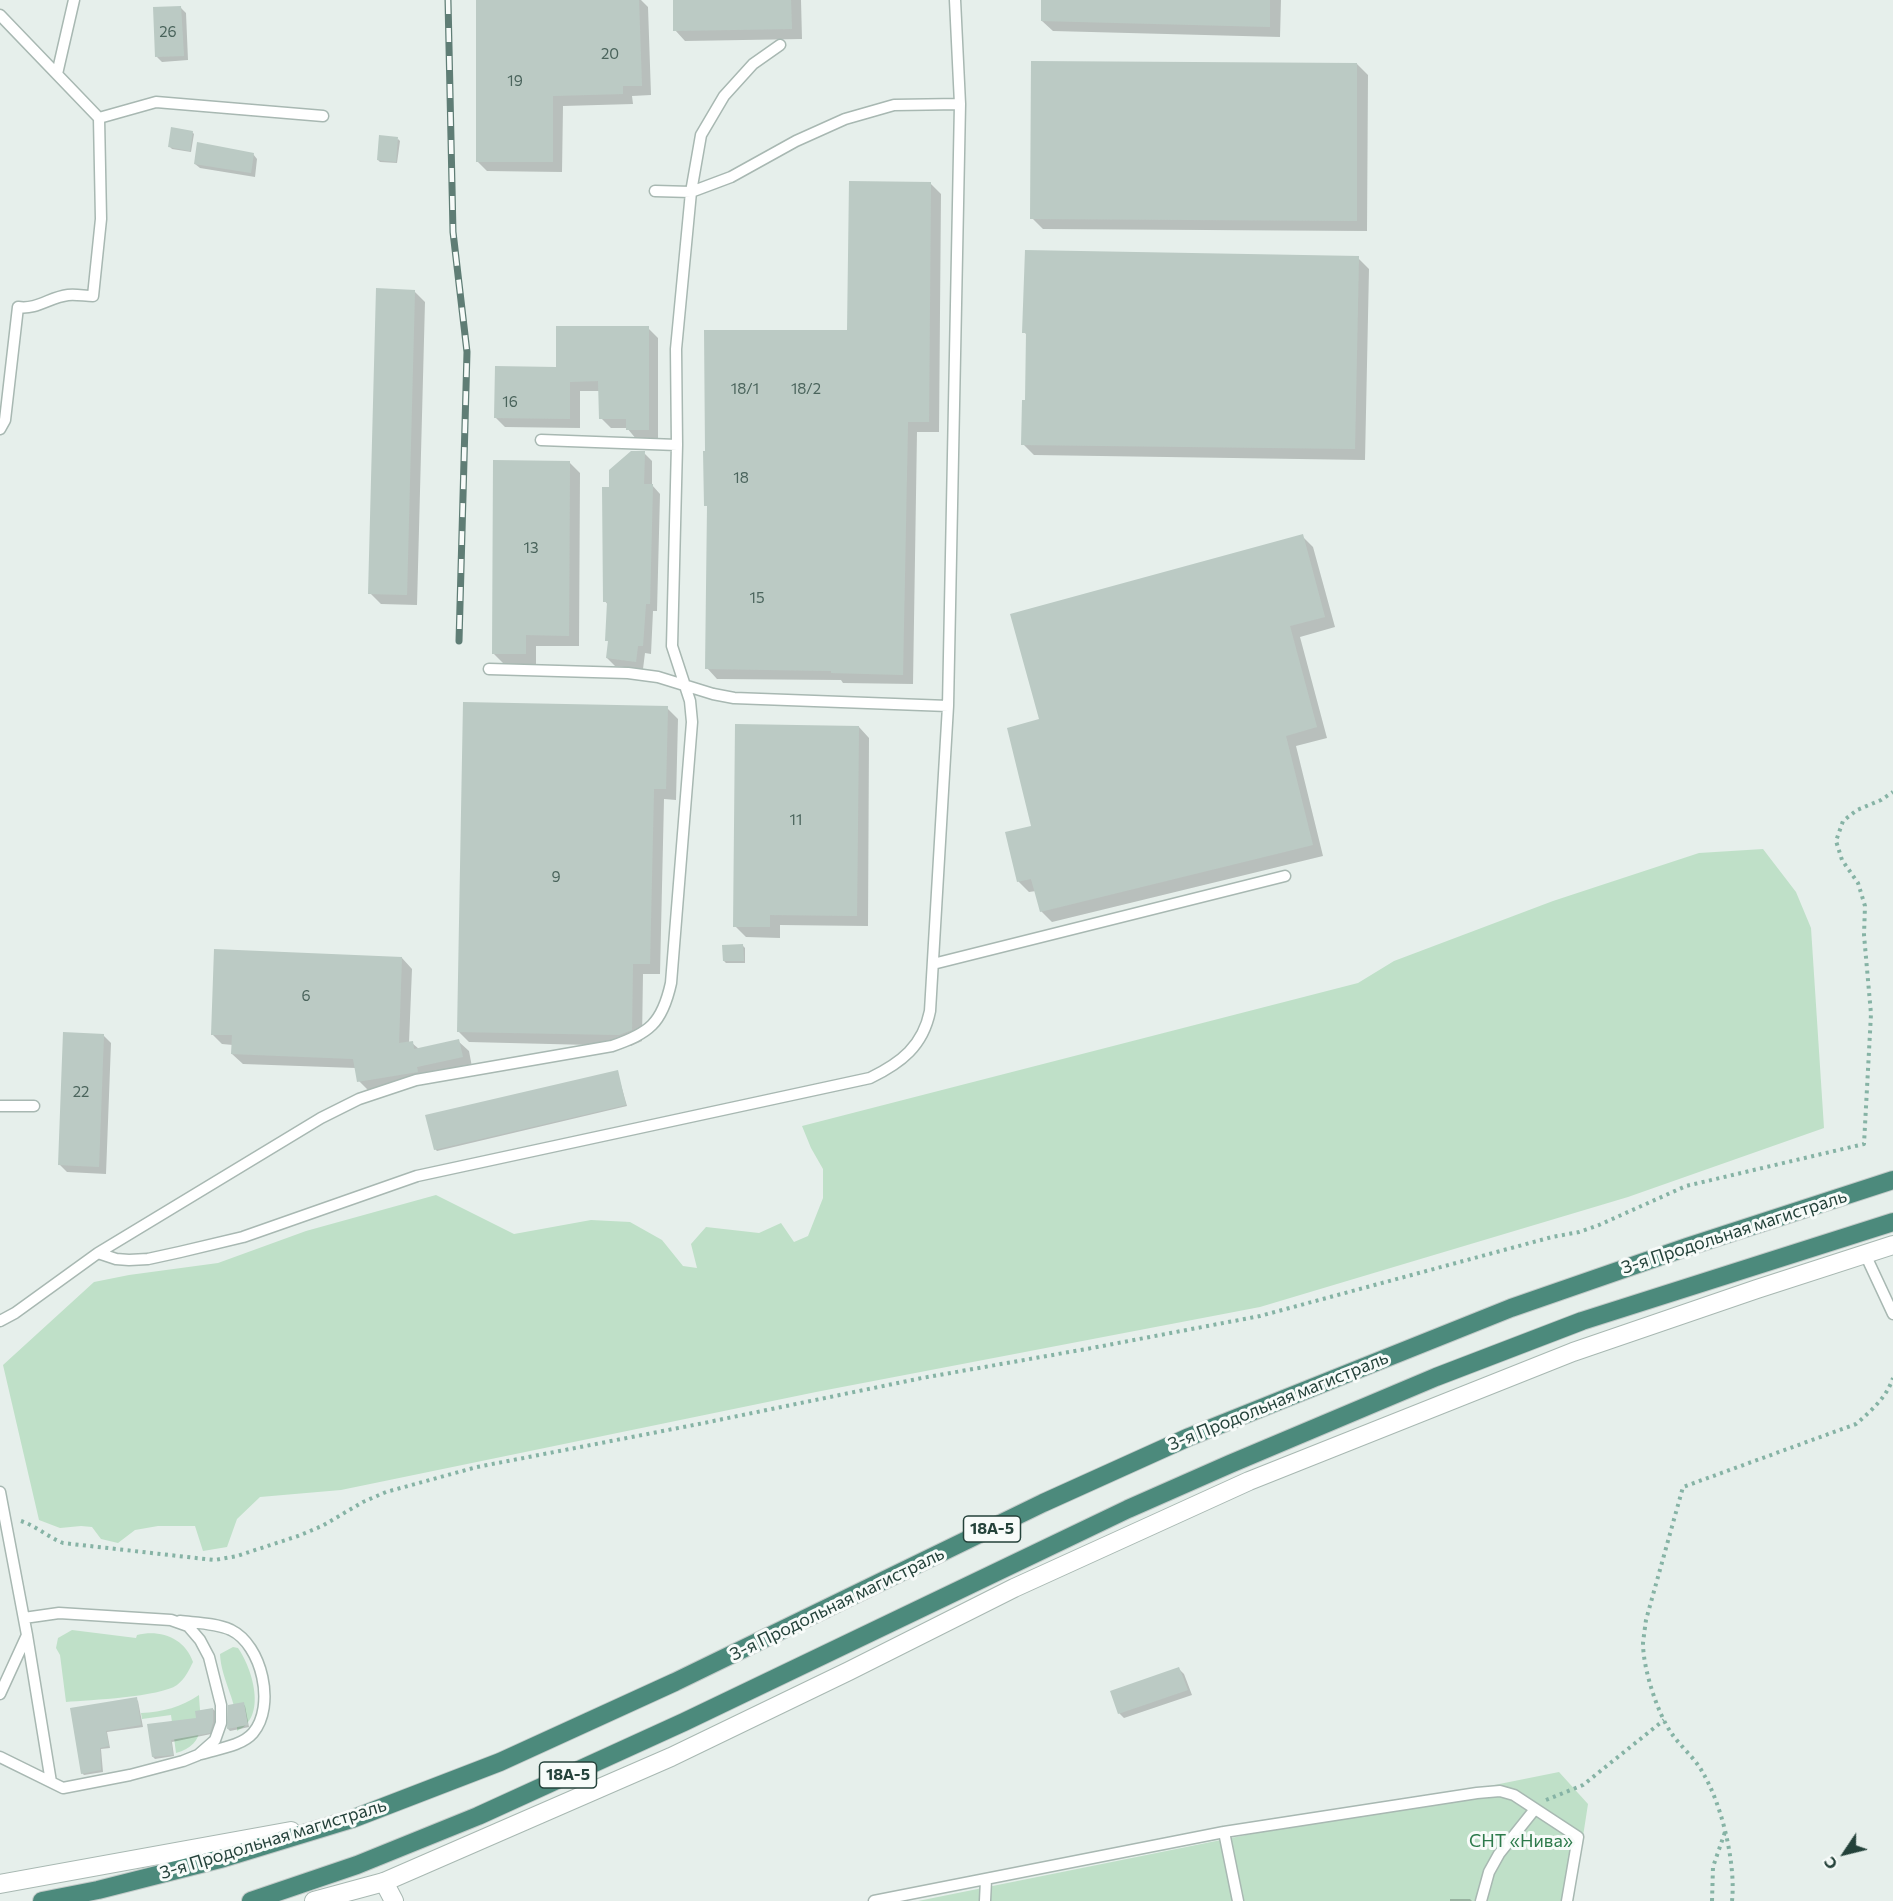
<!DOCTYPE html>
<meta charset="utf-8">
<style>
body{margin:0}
#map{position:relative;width:1893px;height:1901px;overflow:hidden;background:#e6efeb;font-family:Commissioner,sans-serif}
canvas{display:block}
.north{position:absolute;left:1815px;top:1823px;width:60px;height:60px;-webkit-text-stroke:4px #f7fbf9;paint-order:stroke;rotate:235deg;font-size:16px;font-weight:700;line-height:24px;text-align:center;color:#24423a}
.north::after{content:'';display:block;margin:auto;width:21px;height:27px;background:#24423a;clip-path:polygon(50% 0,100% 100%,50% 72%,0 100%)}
</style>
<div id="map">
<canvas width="1893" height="1901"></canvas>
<div class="north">С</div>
</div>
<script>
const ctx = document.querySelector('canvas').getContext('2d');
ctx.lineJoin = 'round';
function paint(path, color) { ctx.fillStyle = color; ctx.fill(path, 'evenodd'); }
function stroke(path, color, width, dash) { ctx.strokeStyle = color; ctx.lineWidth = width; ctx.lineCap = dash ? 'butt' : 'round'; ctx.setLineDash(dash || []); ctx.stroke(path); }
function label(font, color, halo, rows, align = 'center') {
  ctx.font = font + ' Commissioner,sans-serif'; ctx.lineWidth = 6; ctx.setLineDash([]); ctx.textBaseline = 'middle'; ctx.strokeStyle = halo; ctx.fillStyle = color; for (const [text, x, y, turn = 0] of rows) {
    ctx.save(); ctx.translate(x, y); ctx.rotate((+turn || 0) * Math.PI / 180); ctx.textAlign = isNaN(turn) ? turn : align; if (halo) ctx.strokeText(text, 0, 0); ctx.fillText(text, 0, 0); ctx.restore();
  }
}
const green = new Path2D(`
 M1763,849L1796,892L1811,928L1824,1128L1628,1197L1260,1307L816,1392L341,1490L260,1497L237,1519L227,1547L203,1551L195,1526H158L135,1530L118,1543L101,1539L92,1527L81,1526L60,1528L39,1520L3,1365L94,1282L129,1275L218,1263L306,1231L436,1195L514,1234L591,1220L630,1222L662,1240L683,1266L697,1268L691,1244L706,1227L759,1233L781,1223L794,1242L808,1236L823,1198V1169L811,1148L802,1126L1358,983L1394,961L1553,901L1699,853Z
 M72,1630L136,1638L137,1635C160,1629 185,1638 193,1662C189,1670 185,1679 177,1685C160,1697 90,1700 66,1702L60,1655L56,1648L58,1638Z
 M233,1647L238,1648C252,1668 268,1717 237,1731C239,1704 221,1680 220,1654Z
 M199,1695C200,1721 208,1744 176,1753L171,1715L142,1719L141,1713C163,1712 181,1707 199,1695Z
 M1559,1772L1588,1804L1573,1901H918Z`);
const shadow = new Path2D(`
 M478,0H641L648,7L651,95L632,96L633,104L563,106L562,172L487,171L477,161Z
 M674,0H801L802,39L685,41L675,30Z
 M1043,0H1281L1280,37L1053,31L1042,21Z
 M181,8L186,13L188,60L162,62L157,57Z
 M1357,64L1368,75L1367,231L1043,229L1032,218Z
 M192,132L194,134L191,152L172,149L170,147Z
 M398,139L400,141L397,163L380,162L378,160Z
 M253,154L257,159L255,177L200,168L195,164Z
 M930,183L941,194L939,432H917L913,684L843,683L841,680L717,679L707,668L709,508L706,505L849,331Z
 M1358,258L1369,269L1365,460L1034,455L1023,444L1026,401L1027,335L1024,332Z
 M414,291L425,302L417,605L381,604L370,593Z
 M648,328L658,338V440H637L627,428H611L601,418L600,391H580V428L505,427L495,417L558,368Z
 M644,453L652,461V485L660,494L657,611H653L651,654L645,653L643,669L615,666L607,658L609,643L607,640L608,605L605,601L611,489Z
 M569,462L580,473L579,646H536V664H504L493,653Z
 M1302,536L1313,547L1335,627L1300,637L1327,738L1296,746L1323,856L1052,922L1041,911L1036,891L1029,892L1018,881L1033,827L1041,720Z
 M667,708L678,719L676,800L664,799L660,974H643L642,1041L631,1046L469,1042L458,1031Z
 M859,727L869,738L868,926L780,925V938L746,937L735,926Z
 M743,946L745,948V963H726L724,961Z
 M402,958L412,969L409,1043H412L419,1049L458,1041L469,1051L472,1067L369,1091L359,1081L356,1068L243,1064L232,1054L233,1045L222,1044L212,1034Z
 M103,1035L111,1043L106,1174L67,1172L59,1164Z
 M617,1071L627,1106L437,1151L435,1149Z
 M1179,1669L1184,1674L1192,1695L1124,1718L1119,1713Z
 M136,1699L138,1701L143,1727L107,1732L110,1748L101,1749L103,1772L84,1775L82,1773L72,1709Z
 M243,1704L245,1706L249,1727L230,1731L228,1729L230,1706Z
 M213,1709L215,1711V1724L211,1734L172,1742L174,1756L155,1759L153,1757L149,1726L198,1719Z
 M1450,1899H1470L1472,1901H1450Z`);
const building = new Path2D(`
 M476,0H639L642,86H623V94L553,96V162H476Z
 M673,0H791L792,29L673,31Z
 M1041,0H1270V27L1041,21Z
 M181,6L184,56L155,57L153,7Z
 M1031,61L1357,63V221L1030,219Z
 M171,127L193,131L190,151L168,147Z
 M379,135L398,137L396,162L377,160Z
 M197,142L254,153L251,173L194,164Z
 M849,181L931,182L929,422H908L903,675L831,673V671L705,669L707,506H704L703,451H705L704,330H847Z
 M1025,250L1359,256L1355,449L1021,445L1022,400H1025L1026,333H1022Z
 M376,288L415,290L407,595L368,594Z
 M556,326H649V430H626V419H599L598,381L570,382V419L494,418L495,366L556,367Z
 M631,451H645L644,484H653L650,604H646L643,646H638L636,662L606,658L608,641H605L607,602H603L602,487H609V470Z
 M493,460L570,461L569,636L526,635V654H492Z
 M1303,534L1325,617L1290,626L1317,727L1286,736L1313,845L1040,912L1031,879L1017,882L1005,832L1031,826L1007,728L1039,719L1010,614Z
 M463,702L668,706L666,789H654L650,964H633L632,1030L619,1035L457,1032Z
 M735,724L859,726L857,916L770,915V927H733Z
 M743,944L744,961H723L722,945Z
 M214,949L402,957L399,1043L413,1041L414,1049L459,1039L463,1057L417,1067L418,1072L357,1082L353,1059L231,1054L232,1035H211Z
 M63,1032L104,1034L99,1167L58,1165Z
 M618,1070L626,1105L434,1150L425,1115Z
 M1179,1667L1188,1690L1118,1714L1110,1691Z
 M137,1697L141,1725L106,1731L109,1746L100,1748L101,1770L81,1774L70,1708Z
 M244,1702L248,1725L227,1729L228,1705Z
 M213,1708V1722L210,1733L171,1740L173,1755L152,1757L147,1724L196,1718L195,1711Z`);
const path = new Path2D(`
 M21,1521C36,1526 48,1537 63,1543L196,1558L215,1560L237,1556L298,1536L322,1526L363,1502L386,1492L477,1467L699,1424L922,1378L1092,1348L1260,1316L1552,1237L1579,1232L1599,1225L1686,1186L1864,1144L1871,1014L1864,935L1865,906L1858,883L1842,860L1836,841L1843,821L1857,810L1881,800L1893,792
 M1546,1800L1583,1785L1664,1720
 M1712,1901L1713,1867L1725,1832
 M1732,1901C1736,1864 1722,1805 1703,1773C1695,1758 1681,1747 1672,1734C1657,1713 1643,1668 1643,1643C1644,1635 1645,1627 1646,1620L1683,1487L1856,1424C1872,1410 1886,1398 1893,1378`);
const service = new Path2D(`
 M0,15L99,118L101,219L93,296C85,296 76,294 68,295C50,297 37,310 18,307L5,420L0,429
 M57,74L74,0
 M99,118L156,102L323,116
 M655,191L691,192L731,177L796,141L845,119L894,105L960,104
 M541,440L677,445
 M489,669L628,673L658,677L713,694L734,698L948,706
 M933,964L1285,876
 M0,1106H34
 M98,1253L116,1259L129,1260L148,1259L180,1252L243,1237L417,1176L870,1078C901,1063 923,1046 930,1011L948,706L960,104L955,0
 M1865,1254L1893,1314
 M0,1321L15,1313L98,1253L321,1118L359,1099L416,1080L612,1046C649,1033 662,1024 671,983L692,722L690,701L672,646L677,445L676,349L691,192L701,135L724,96L753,64L780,45
 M0,1492L27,1635L0,1694
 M180,1621C197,1623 215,1623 231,1630C262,1645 276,1706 253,1733C242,1746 217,1749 201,1754
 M27,1635L51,1782
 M0,1757L63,1788L130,1775L183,1761L198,1755L215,1740L221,1723V1705L209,1657L200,1640L188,1626L171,1620L59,1613L24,1618
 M1224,1832L1238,1901
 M874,1901L1224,1832L1477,1793L1500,1791L1514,1795L1578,1837L1567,1901
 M985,1901L986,1880
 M1481,1901L1489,1872L1499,1854L1535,1809`);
const minor = new Path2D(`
 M384,1882L394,1901`);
const tertiary = new Path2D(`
 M0,1884L291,1831
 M314,1901L384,1882L671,1757L849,1671L1014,1588L1249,1481L1573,1352L1757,1289L1893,1245`);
const trunk = new Path2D(`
 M42,1901L98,1890L224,1858L352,1819L500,1762L675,1682L1043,1503L1189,1437L1511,1308L1687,1247L1893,1180
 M251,1901L357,1865L478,1816L684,1722L1128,1509L1230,1464L1436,1377L1582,1321L1893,1222`);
const rail = new Path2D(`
 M448,0L453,232L467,352L459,641`);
const numberNames = [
 ["26",168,32],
 ["20",610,54],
 ["19",515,81],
 ["18/1",745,389],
 ["18/2",806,389],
 ["16",510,402],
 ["18",741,478],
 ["13",531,548],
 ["15",757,598],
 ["11",796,820],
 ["9",556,877],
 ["6",306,996],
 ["22",81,1092]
];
const shields = [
 [992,1529,57],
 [568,1775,57]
];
const shieldNames = [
 ["18А-5",992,1529],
 ["18А-5",568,1775]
];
const streetNames = [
 ["3-я Продольная магистраль",1734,1232,-18],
 ["3-я Продольная магистраль",1278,1401,-22],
 ["3-я Продольная магистраль",837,1604,-26],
 ["3-я Продольная магистраль",273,1839,-17]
];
const parkNames = [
 ["СНТ «Нива»",1521,1841]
];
paint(green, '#bfe0c8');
paint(shadow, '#0003');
paint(building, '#bbcac4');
stroke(service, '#a8b8b2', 13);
stroke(minor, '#a8b8b2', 20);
stroke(tertiary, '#a8b8b2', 20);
stroke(trunk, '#c2cac8', 20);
stroke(path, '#86b3a5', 4, [3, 4.5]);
stroke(service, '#fff', 10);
stroke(minor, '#fff', 18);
stroke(tertiary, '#fff', 18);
stroke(trunk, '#4c8a7c', 18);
stroke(rail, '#5f7d75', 7);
stroke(rail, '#f7fbf9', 4.5, [14]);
label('15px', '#4a645c', null, numberNames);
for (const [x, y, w] of shields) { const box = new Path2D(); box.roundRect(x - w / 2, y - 13, w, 26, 4.5); ctx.fillStyle = '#f7fbf9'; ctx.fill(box); stroke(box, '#24423a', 1.5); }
label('bold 16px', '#24423a', null, shieldNames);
label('18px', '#24423a', '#f7fbf9', streetNames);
label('18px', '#2d7a4b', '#f7fbf9', parkNames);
</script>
